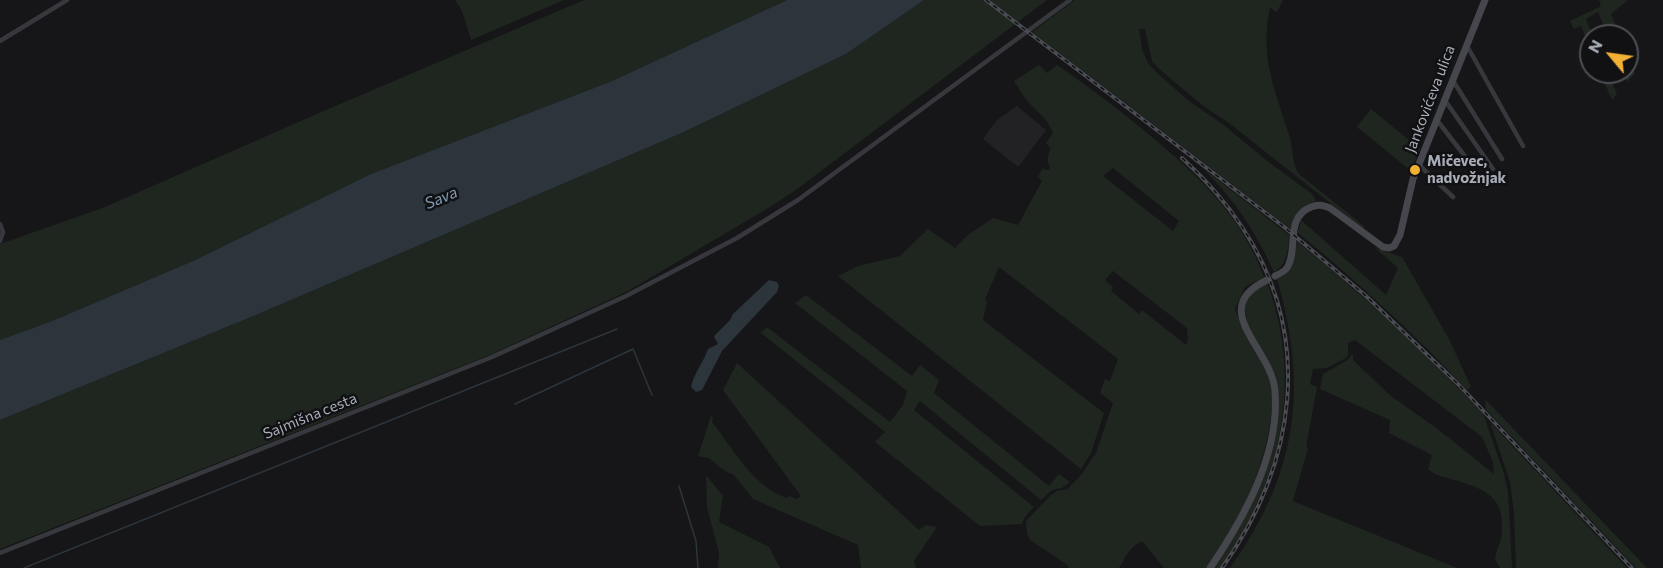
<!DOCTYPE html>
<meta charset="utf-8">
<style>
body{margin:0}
#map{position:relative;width:1663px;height:568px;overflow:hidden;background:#161618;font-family:Commissioner,sans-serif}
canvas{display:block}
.north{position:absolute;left:1579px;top:24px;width:60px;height:60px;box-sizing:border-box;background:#111113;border:2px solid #4d4f55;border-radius:50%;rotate:299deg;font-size:16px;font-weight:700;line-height:24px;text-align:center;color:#a8adb8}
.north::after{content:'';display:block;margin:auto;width:21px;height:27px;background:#f2b134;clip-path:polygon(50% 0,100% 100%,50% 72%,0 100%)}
</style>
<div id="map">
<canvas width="1663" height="568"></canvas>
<div class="north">N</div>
</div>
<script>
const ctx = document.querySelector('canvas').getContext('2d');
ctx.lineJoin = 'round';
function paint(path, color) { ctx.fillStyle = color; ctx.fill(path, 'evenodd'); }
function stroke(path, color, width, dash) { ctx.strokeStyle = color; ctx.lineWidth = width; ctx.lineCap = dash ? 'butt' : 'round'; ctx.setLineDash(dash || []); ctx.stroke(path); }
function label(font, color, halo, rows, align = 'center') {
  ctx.font = font + ' Commissioner,sans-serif'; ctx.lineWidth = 5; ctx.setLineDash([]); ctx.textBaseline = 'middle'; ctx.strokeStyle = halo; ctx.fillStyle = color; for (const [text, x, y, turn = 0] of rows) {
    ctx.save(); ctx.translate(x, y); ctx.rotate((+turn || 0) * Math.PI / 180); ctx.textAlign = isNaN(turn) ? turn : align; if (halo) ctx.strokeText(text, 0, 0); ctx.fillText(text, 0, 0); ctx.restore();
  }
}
const built = new Path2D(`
 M1017,106L1046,130L1018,167L983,139L997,120Z`);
const green = new Path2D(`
 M455,0H564L471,40L462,11Z
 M584,0H787L612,81L371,174L193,261L52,321L0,340V244L105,207L319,113Z
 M924,0H1047L796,190L770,207L628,291L492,354L0,549V420L256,315L684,132L846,54Z
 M1075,0H1283L1277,12L1270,8C1259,58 1276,92 1290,138C1293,150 1292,164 1299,174L1365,227L1363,229L1229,123L1202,105L1158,68L1152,61L1145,29H1139L1142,49L1148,63L1158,74L1189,101L1225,126L1266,160L1312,194L1316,201C1301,207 1296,214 1291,229L1032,32Z
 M1599,0H1628L1611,14L1620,36H1608L1598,12L1586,19L1593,36H1591V50L1581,26L1574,29L1570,21L1601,6Z
 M1627,53L1635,73L1627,82L1623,72H1627Z
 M1039,65L1047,73L1057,65C1088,86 1117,108 1146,132C1195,173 1242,215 1264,277L1245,287L1235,309C1243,332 1260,351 1268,375C1275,392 1272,412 1269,430C1259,482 1237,524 1206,568H1164L1143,542C1131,543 1125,559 1119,568H1069L1066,564L1030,540L1027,533L1026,521L1051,495L1057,491L1068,489L1081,475L1096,453L1113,403L1100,393L1105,379L1110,381L1118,359L999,267L985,299L987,302L983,320L1104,413L1091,453L1081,469L838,276L858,266L900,256L928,229L955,248L968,235L993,218L1018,225L1042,181L1038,177L1042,169L1049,170L1050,167C1046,160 1048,155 1051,148L1046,143L1053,133C1047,117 1035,111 1025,98C1021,93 1018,87 1014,81ZM1113,168L1179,221L1173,231L1103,176ZM1113,271L1187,328L1188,340L1186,345L1142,310L1139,314L1111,291L1113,287L1105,280Z
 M1600,72H1608L1617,94L1612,100Z
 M1371,109L1420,149L1411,171L1357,127Z
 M1199,165L1289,235C1289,248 1287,266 1274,272C1255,230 1232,196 1199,165Z
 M1301,220L1386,295L1398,268L1375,248L1402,257L1450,341L1471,387L1467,390C1415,334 1358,282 1298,233Z
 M1297,241L1364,298L1420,350L1483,413L1504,474L1508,492L1512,568H1500L1495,559C1496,549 1502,541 1502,531C1506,487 1469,486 1435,474L1428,469L1432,455L1389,433L1390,420L1320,389L1323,374L1346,361L1353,354V360L1391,396L1439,430L1494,474L1493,462L1482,437L1355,340L1348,343V355L1346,358L1327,368L1313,369L1310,384L1317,387L1306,447L1308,448L1293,501L1457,568H1230C1297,474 1309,390 1277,279C1295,273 1294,258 1297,241Z
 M1267,282C1304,384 1281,482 1220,568H1213L1249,509L1276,426L1279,396L1276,376L1248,325L1244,307L1249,295Z
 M806,295L912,376L920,365L939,380L934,393L1049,486L1059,474L1070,482L1062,488L1052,490L1041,500L920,401L914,410L1034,507L1024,518L1022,524L980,526L875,442L885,432L761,333L767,327L890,422L903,405L907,391L795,303Z
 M737,363L919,530L926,525L937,527L914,561L916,568H861L858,545L753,499L734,475L725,471L709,458L698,456L711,416L713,417L712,422C733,448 753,487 787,498L790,496L796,499L801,496L723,390Z
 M1485,399L1647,568H1636L1493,417L1486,409Z
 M1490,422L1627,568H1516L1514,513L1510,482Z
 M706,475L723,496L719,522L769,547L780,568H718L719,553L707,507Z`);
const water = new Path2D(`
 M787,0H924L846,54L684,132L256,315L0,420V340L52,321L193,261L371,174L612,81Z
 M769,280L777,282L779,286L777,292L722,351L702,390L696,392L691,387C694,373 703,363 708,349L718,344L714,337L715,335L730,320L733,314Z`);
const stream = new Path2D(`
 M515,404L633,349L652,395
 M679,486L696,541L698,568
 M24,568L617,329`);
const minor = new Path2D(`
 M0,41L67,0
 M1466,44L1523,146
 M1452,79L1502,159
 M1444,99L1493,169
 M1436,119L1471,164
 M1419,165L1453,197
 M0,224L3,232L0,241
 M0,553L492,357L626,296L737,238L798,200L1070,0`);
const secondary = new Path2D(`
 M1275,276C1279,274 1284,272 1287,268C1299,249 1284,218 1311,207C1318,204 1323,205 1330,208L1383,247L1389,248L1394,246L1400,235L1413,179L1485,0
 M1210,568C1244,518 1280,454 1275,391C1272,348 1206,309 1267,280`);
const rail = new Path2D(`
 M986,0L1283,226L1366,296L1458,384L1632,568
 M1182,158C1205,179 1225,201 1242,227C1315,337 1296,464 1222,568`);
const markers = [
 [1415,170,6,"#f2b134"]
];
const streetNames = [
 ["Jankovićeva ulica",1430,99,-69],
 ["Sajmišna cesta",310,416,-22]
];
const poiNames = [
 ["Mičevec,",1427,161],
 ["nadvožnjak",1427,178]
];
const waterNames = [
 ["Sava",441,198,-23]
];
paint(built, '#222225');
paint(green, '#1e261f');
paint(water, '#2c353c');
stroke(stream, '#2c353c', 1.5);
stroke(minor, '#37383d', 4.5);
stroke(secondary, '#45474d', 7);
stroke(rail, '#4a4c52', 4);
stroke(rail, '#111113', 1.5, [4.5]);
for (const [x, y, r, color] of markers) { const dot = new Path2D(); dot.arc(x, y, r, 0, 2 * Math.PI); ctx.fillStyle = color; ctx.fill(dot); stroke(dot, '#111113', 2); }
label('15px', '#a8adb8', '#111113', streetNames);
label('bold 15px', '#a8adb8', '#111113', poiNames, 'left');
label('italic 16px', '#7f9bb3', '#111113', waterNames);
</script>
